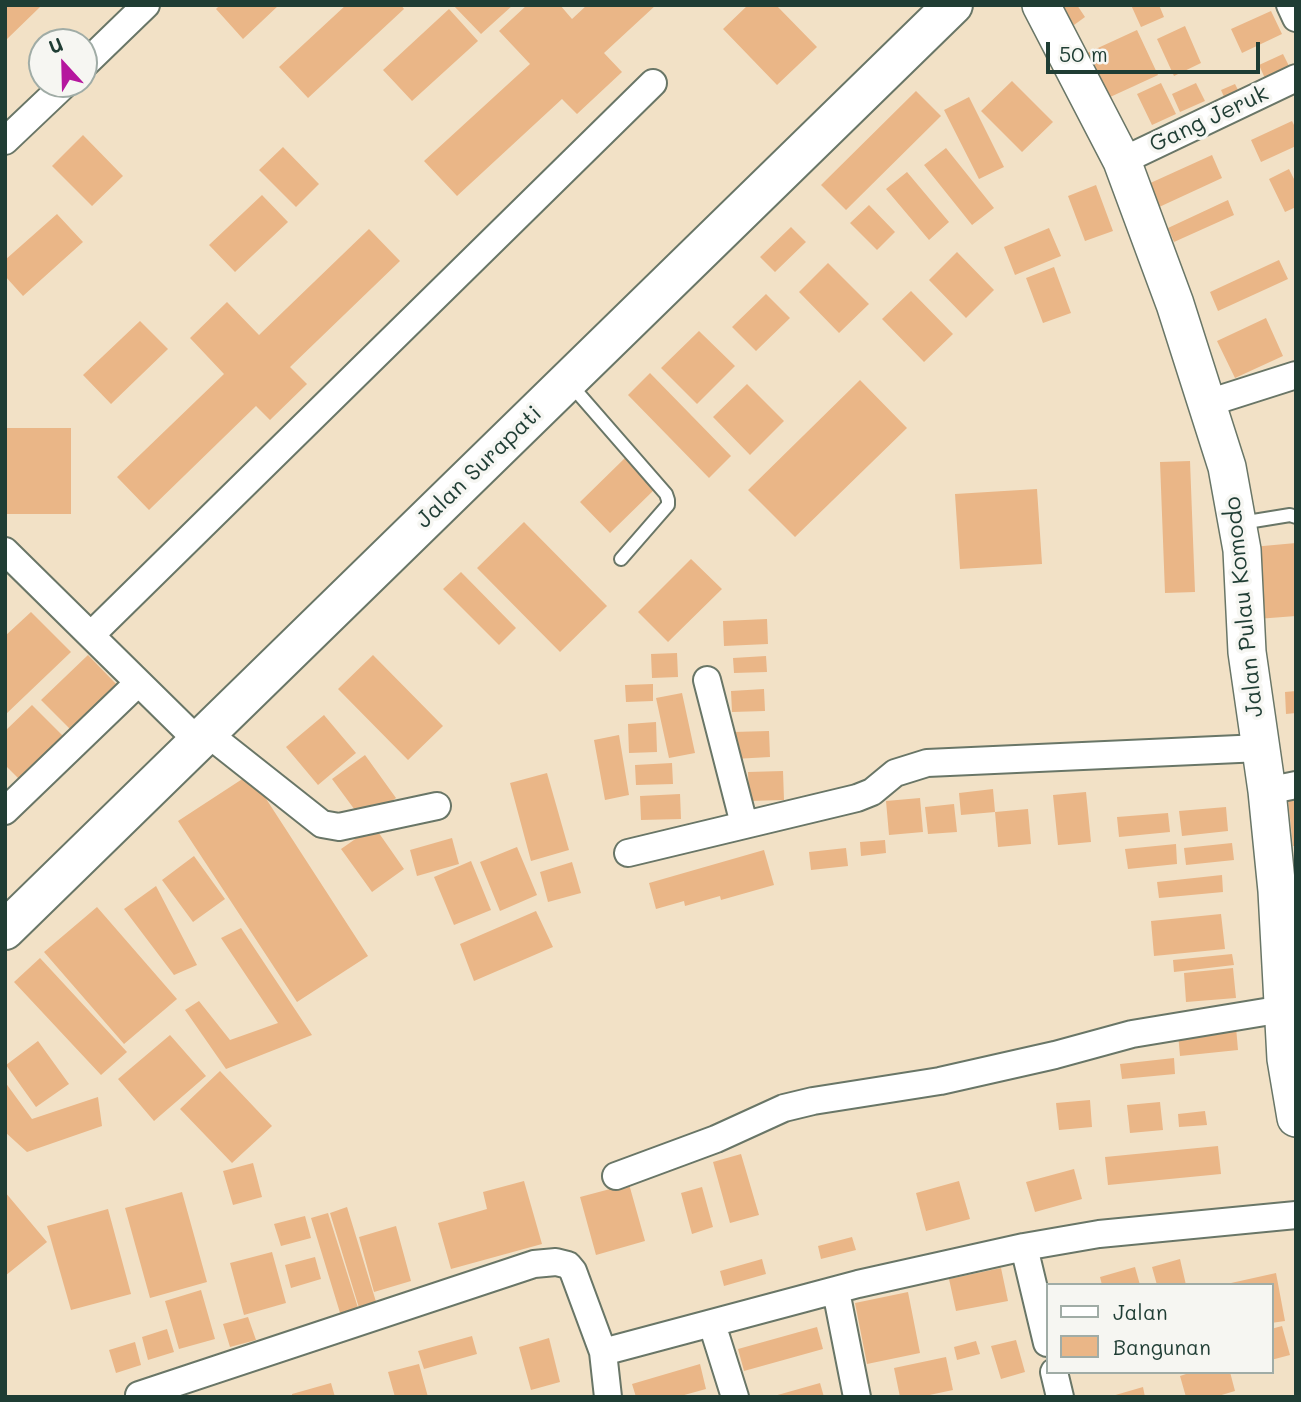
<!DOCTYPE html>
<style>
body{margin:0}
#map{position:relative;width:1301px;height:1402px;overflow:hidden;background:#f2e1c6;font-family:Mali,sans-serif}
canvas{display:block}
.frame{position:absolute;inset:0;border:7px solid #1f3d34;pointer-events:none}
.legend{position:absolute;left:1046px;top:1283px;width:228px;height:91px;box-sizing:border-box;background:#f6f6f2;border:2px solid #a0aca6;margin:0;padding:9px 12px;list-style:none;font-size:21px;color:#1f3d34}
.legend li{display:flex;align-items:center;gap:14px;height:35px}
.legend b{width:35px;border:2px solid #a0aca6}
.north{position:absolute;left:28px;top:28px;width:70px;height:70px;box-sizing:border-box;background:#f6f6f2;border:2px solid #a0aca6;border-radius:50%;rotate:338deg;font-size:19px;font-weight:700;line-height:28px;text-align:center;color:#1f3d34}
.north::after{content:'';display:block;margin:auto;width:24px;height:32px;background:#b5179e;clip-path:polygon(50% 0,100% 100%,50% 72%,0 100%)}
.scale{position:absolute;left:1046px;top:42px;width:214px;height:32px;box-sizing:border-box;border:4px solid #1f3d34;border-top:0;padding-left:9px;font-size:21px;line-height:24px;white-space:nowrap;color:#1f3d34;-webkit-text-stroke:5px #f6f6f2;paint-order:stroke}
</style>
<div id="map">
<canvas width="1301" height="1402"></canvas>
<div class="frame"></div>
<ul class="legend">
<li><b style="height:9px;background:#fff"></b>Jalan</li>
<li><b style="height:19px;background:#eab687"></b>Bangunan</li>
</ul>
<div class="north">U</div>
<div class="scale">50 m</div>
</div>
<script>
const context = document.querySelector('canvas').getContext('2d');
context.lineJoin = 'round';
function paint(path, color) { context.fillStyle = color; context.fill(path, 'evenodd'); }
const poly = rows => new Path2D(rows.map(r => 'M' + r).join(''));
function stroke(path, color, width, dash) { context.strokeStyle = color; context.lineWidth = width; context.lineCap = dash ? 'butt' : 'round'; context.setLineDash(dash || []); context.stroke(path); }
function drawText(font, color, halo, rows, align = 'center') {
  context.font = font + ' Mali,sans-serif'; context.lineWidth = 7; context.setLineDash([]); context.textBaseline = 'middle'; context.strokeStyle = halo; context.fillStyle = color; for (const [text, x, y, turn = 0] of rows) {
    context.save(); context.translate(x, y); context.rotate((+turn || 0) * Math.PI / 180); context.textAlign = isNaN(turn) ? turn : align; if (halo) context.strokeText(text, 0, 0); context.fillText(text, 0, 0); context.restore();
  }
}
const building = poly([
 [5,5,40,7,5,41],
 [220,5,279,5,243,39,216,9],
 [346,5,401,5,404,9,308,98,279,67],
 [453,5,513,5,481,34],
 [527,5,560,5,572,19,587,5,656,5,604,53,622,72,577,114,562,99,457,196,424,161,530,64,499,31],
 [748,5,776,5,817,47,777,85,723,29],
 [1059,5,1077,5,1085,17,1074,25],
 [1131,5,1159,5,1164,17,1141,27],
 [449,9,478,41,412,101,383,70],
 [1271,11,1282,34,1242,53,1231,29],
 [1185,26,1201,63,1174,76,1157,39],
 [1137,30,1158,75,1108,98,1087,53],
 [1283,54,1292,72,1267,83,1259,65],
 [1012,81,1053,122,1022,152,981,111],
 [1161,83,1176,114,1152,125,1137,94],
 [1196,83,1205,101,1180,112,1172,94],
 [1235,84,1239,92,1225,99,1221,90],
 [916,91,941,116,846,210,821,185],
 [969,97,1004,167,979,179,944,110],
 [1292,121,1296,129,1296,146,1261,162,1251,140],
 [83,135,123,176,92,206,52,166],
 [283,147,319,184,296,207,259,170],
 [946,148,994,208,972,225,924,165],
 [1212,155,1222,178,1157,208,1146,185],
 [1289,169,1296,183,1296,207,1285,212,1269,179],
 [907,172,949,222,929,240,886,189],
 [1096,185,1113,231,1085,241,1068,196],
 [262,195,288,222,235,272,209,245],
 [1228,200,1234,215,1174,242,1168,228],
 [869,205,895,232,877,250,850,223],
 [57,214,83,242,23,296,5,276,5,260],
 [791,227,806,242,775,272,760,257],
 [1049,228,1061,256,1015,275,1004,247],
 [369,229,400,261,290,367,307,384,270,420,256,406,149,510,117,477,224,374,190,338,227,302,259,335],
 [957,252,994,290,966,318,929,280],
 [1279,260,1288,279,1218,311,1210,292],
 [828,263,869,304,839,333,799,292],
 [1054,267,1071,313,1043,323,1026,278],
 [911,291,953,334,924,362,882,319],
 [766,294,790,318,756,351,732,327],
 [1266,318,1283,356,1235,378,1217,341],
 [140,321,168,349,111,404,83,375],
 [699,331,735,366,697,404,661,368],
 [650,373,731,456,709,478,628,395],
 [860,380,907,428,795,537,748,490],
 [747,384,784,421,750,455,713,417],
 [5,428,71,428,71,514,5,514],
 [626,457,656,488,610,533,580,502],
 [1190,461,1195,592,1165,593,1160,462],
 [1037,489,1042,564,960,569,955,494],
 [524,522,607,606,560,652,477,568],
 [1296,543,1296,616,1257,619,1252,547],
 [691,559,722,589,668,642,638,612],
 [461,572,516,628,499,645,443,589],
 [31,612,71,652,5,715,5,636],
 [767,619,768,644,724,646,723,621],
 [677,653,678,677,652,678,651,654],
 [88,655,119,687,73,732,41,700],
 [373,655,443,726,408,760,338,689],
 [766,656,767,672,734,673,733,658],
 [653,684,653,701,626,702,625,685],
 [764,689,765,711,732,712,731,691],
 [1296,691,1296,713,1286,714,1285,692],
 [682,693,695,753,669,758,656,698],
 [32,705,67,740,23,783,5,765,5,731],
 [324,715,356,753,318,785,286,747],
 [656,722,657,752,629,753,628,724],
 [769,731,770,757,734,759,733,732],
 [619,735,629,795,605,800,594,740],
 [365,755,396,798,363,821,332,779],
 [672,763,673,784,636,785,635,765],
 [783,771,784,800,749,801,748,772],
 [547,773,569,850,531,861,510,783],
 [250,774,368,956,297,1002,178,821],
 [993,789,995,812,961,815,959,793],
 [1296,789,1296,846,1293,846,1287,790],
 [1086,792,1091,842,1058,845,1053,795],
 [680,794,681,819,641,820,640,796],
 [920,798,923,832,889,835,886,801],
 [954,804,957,832,928,834,925,807],
 [1226,807,1228,831,1182,836,1179,811],
 [1028,809,1031,844,998,847,995,812],
 [1168,813,1170,832,1119,837,1117,817],
 [374,826,404,869,372,892,341,849],
 [452,838,459,864,417,876,410,850],
 [885,840,886,853,861,856,860,842],
 [1232,843,1234,860,1186,865,1184,848],
 [1176,844,1177,864,1128,869,1125,849],
 [517,847,537,895,500,911,480,862],
 [846,848,848,866,811,870,809,852],
 [764,850,774,885,721,900,720,896,685,906,684,901,656,909,649,883],
 [194,856,225,899,193,922,162,880],
 [471,861,491,910,454,925,434,877],
 [572,862,581,893,548,902,540,872],
 [1222,875,1223,892,1159,898,1157,882],
 [156,886,197,965,174,975,124,909],
 [97,907,177,999,124,1044,44,952],
 [536,911,553,947,474,981,460,944],
 [1221,914,1225,949,1154,956,1151,921],
 [241,928,312,1035,226,1069,185,1010,199,1001,230,1040,278,1023,221,938],
 [1232,954,1234,965,1174,972,1173,960],
 [40,958,127,1052,101,1075,14,982],
 [1233,968,1236,998,1186,1002,1184,973],
 [1236,1027,1238,1050,1180,1056,1178,1033],
 [170,1035,206,1076,154,1121,118,1079],
 [38,1041,69,1084,36,1107,6,1065],
 [1174,1058,1175,1074,1122,1079,1120,1064],
 [220,1071,272,1126,232,1163,180,1109],
 [5,1082,32,1119,98,1097,102,1126,27,1152,5,1132],
 [1090,1100,1092,1127,1059,1130,1056,1103],
 [1160,1102,1163,1130,1130,1133,1127,1105],
 [1205,1111,1207,1125,1179,1127,1178,1114],
 [1218,1146,1221,1174,1108,1185,1105,1157],
 [741,1154,759,1215,730,1223,713,1162],
 [253,1163,262,1197,233,1205,223,1171],
 [1074,1169,1082,1199,1035,1212,1026,1182],
 [524,1181,542,1244,451,1269,438,1223,487,1209,483,1192],
 [959,1181,970,1219,926,1231,916,1193],
 [629,1184,645,1241,596,1255,580,1197],
 [702,1187,713,1227,692,1234,681,1193],
 [5,1192,47,1242,5,1276],
 [182,1192,207,1282,150,1298,125,1208],
 [347,1207,377,1305,360,1311,330,1213],
 [108,1209,131,1294,71,1310,47,1226],
 [328,1213,359,1311,341,1316,311,1218],
 [305,1216,311,1238,281,1246,274,1224],
 [396,1226,411,1281,374,1292,359,1237],
 [852,1237,856,1250,821,1259,818,1246],
 [272,1252,286,1303,244,1315,230,1263],
 [315,1257,321,1279,291,1288,285,1265],
 [762,1259,766,1274,724,1286,720,1271],
 [1180,1259,1186,1285,1157,1285,1152,1267],
 [1135,1267,1140,1285,1102,1285,1100,1277],
 [1001,1268,1008,1301,956,1311,949,1279],
 [1276,1273,1285,1321,1271,1323,1271,1285,1222,1285],
 [201,1290,215,1339,179,1349,165,1301],
 [908,1292,920,1353,867,1364,855,1303],
 [248,1317,256,1340,230,1347,223,1324],
 [1282,1326,1290,1355,1271,1360,1271,1329],
 [817,1327,823,1349,744,1371,738,1349],
 [167,1329,174,1352,148,1360,142,1337],
 [472,1336,477,1354,424,1369,418,1351],
 [549,1338,560,1382,531,1390,519,1347],
 [1016,1340,1025,1372,1001,1379,991,1346],
 [976,1341,980,1354,957,1360,954,1347],
 [135,1342,141,1365,116,1373,109,1350],
 [946,1357,953,1390,920,1397,900,1397,894,1368],
 [419,1364,428,1397,395,1397,388,1372],
 [700,1364,706,1389,677,1397,636,1397,632,1384],
 [1192,1372,1230,1372,1235,1391,1215,1397,1186,1397,1180,1376],
 [331,1383,335,1397,292,1397,292,1394],
 [820,1383,824,1397,774,1397,774,1396],
 [1143,1387,1145,1397,1112,1397,1112,1396]
]);
const lane = poly([
 [571,385,666,494,668,500,668,505,621,559],
 [1241,523,1290,515,1296,517]
]);
const street = poly([
 [1290,5,1296,18],
 [84,65,146,5],
 [5,141,65,84],
 [1122,161,1296,78],
 [1208,403,1296,375],
 [5,551,198,741],
 [91,635,653,83],
 [707,680,744,824],
 [207,733,322,824,339,827,437,806],
 [1267,791,1296,785],
 [5,811,138,683],
 [628,853,857,798,872,792,895,773,927,763,1261,748],
 [616,1176,716,1139,784,1108,813,1101,940,1081,1055,1055,1132,1034,1283,1009],
 [1024,1247,1047,1343],
 [836,1291,857,1397],
 [712,1324,735,1397],
 [603,1352,858,1284,1024,1247,1099,1234,1296,1215],
 [1054,1372,1060,1397],
 [139,1395,534,1264,556,1262,568,1265,573,1271,603,1352,608,1397]
]);
const secondary = poly([
 [1041,5,1122,161,1175,304,1227,467,1242,550,1247,652,1267,791,1277,891,1286,1059,1296,1118]
]);
const highway = poly([
 [5,930,953,5]
]);
const streetNames = [
 ["Gang Jeruk",1209,119,-25],
 ["Jalan Surapati",479,467,-44],
 ["Jalan Pulau Komodo",1244,607,-96]
];
paint(building, '#eab687');
stroke(lane, '#697667', 16);
stroke(street, '#697667', 30);
stroke(secondary, '#697667', 40);
stroke(highway, '#697667', 42);
stroke(lane, '#fff', 12);
stroke(street, '#fff', 26);
stroke(secondary, '#fff', 37);
stroke(highway, '#fff', 38);
drawText('23px', '#1f3d34', '#f6f6f2', streetNames);
</script>
